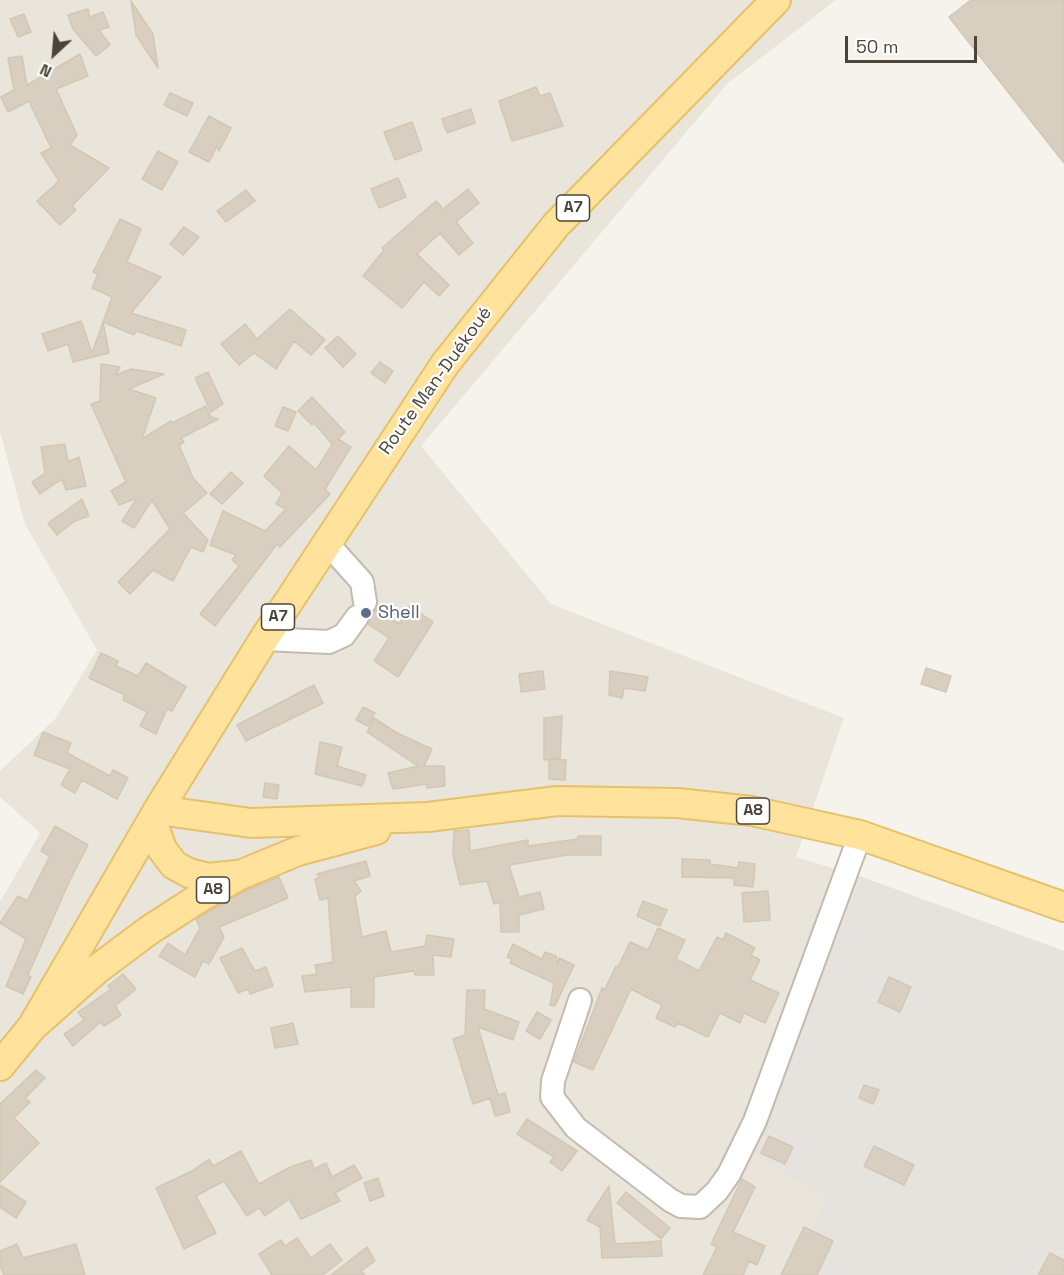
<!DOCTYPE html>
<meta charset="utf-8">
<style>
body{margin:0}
#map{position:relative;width:1064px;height:1275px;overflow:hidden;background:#f6f3ec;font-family:"Space Grotesk",sans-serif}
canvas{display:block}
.north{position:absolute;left:24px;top:24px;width:60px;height:60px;-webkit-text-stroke:4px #fff;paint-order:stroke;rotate:206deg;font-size:16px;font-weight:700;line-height:24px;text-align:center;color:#4b4439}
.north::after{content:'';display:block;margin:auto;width:21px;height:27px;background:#4b4439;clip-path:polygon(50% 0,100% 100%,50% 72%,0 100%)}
.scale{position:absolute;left:845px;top:36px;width:132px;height:27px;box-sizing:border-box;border:3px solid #4b4439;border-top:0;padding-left:8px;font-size:18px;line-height:21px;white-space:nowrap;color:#4b4439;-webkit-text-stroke:4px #fff;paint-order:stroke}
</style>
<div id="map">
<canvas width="1064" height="1275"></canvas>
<div class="north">N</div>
<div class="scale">50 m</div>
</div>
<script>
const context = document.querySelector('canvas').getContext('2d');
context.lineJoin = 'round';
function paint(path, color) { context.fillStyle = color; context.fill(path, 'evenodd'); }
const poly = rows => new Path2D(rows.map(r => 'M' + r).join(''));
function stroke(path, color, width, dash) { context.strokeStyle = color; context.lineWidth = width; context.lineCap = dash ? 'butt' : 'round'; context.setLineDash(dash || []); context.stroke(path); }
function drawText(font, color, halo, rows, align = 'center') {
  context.font = font + ' "Space Grotesk",sans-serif'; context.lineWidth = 4.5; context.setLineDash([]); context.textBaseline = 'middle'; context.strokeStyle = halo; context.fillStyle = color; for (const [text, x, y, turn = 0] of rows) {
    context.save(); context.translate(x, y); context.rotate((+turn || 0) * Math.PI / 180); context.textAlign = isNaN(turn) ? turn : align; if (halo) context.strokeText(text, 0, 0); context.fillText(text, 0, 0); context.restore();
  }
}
const residential = poly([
 [0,0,836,0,727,84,421,446,551,604,844,718,796,857,862,877,1064,951,1064,1275,0,1275,0,902,40,833,0,797,0,771,56,718,97,650,25,524,0,432]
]);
const industrial = poly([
 [862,877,1064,951,1064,1275,791,1275,826,1197,753,1154]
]);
const building = poly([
 [971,0,1064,0,1064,163,949,17,971,0],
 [131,1,153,34,158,68,136,35,131,1],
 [88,9,90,17,103,12,109,27,99,30,110,45,96,56,73,29,68,15,88,9],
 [24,14,31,32,18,37,10,19,24,14],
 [80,54,88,76,56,89,77,135,70,145,109,168,72,206,76,210,60,225,37,201,59,181,41,153,51,148,29,101,8,112,1,97,14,90,8,58,22,56,27,85,80,54],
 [536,87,540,96,550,93,563,126,512,141,499,101,536,87],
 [170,93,193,103,187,116,164,105,170,93],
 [471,109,475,123,447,133,442,119,471,109],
 [209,116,231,128,219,151,217,146,209,162,189,152,209,116],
 [412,122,422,150,395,160,384,132,412,122],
 [158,151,178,162,162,190,142,179,158,151],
 [398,178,406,197,379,208,371,189,398,178],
 [468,189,479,203,456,222,473,243,459,255,440,233,417,254,449,285,439,296,424,282,402,308,363,276,384,250,382,248,436,201,443,209,468,189],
 [246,190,255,201,226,222,217,211,246,190],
 [120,219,141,229,127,262,161,277,131,313,186,330,181,346,136,331,134,335,103,322,109,353,73,362,68,344,48,351,42,334,81,321,92,353,112,297,92,288,98,274,93,272,120,219],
 [184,227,199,237,183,255,170,244,184,227],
 [290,309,325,340,311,355,294,341,276,369,254,353,239,365,221,344,245,324,257,339,290,309],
 [338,336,356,354,343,367,325,348,338,336],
 [380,362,393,371,385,383,371,373,380,362],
 [101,364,120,367,116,375,131,369,164,374,129,389,156,398,142,439,171,421,172,423,206,406,211,417,218,419,181,438,184,442,179,445,193,478,207,493,183,513,208,540,203,552,191,547,173,581,153,570,130,594,118,582,170,529,152,500,134,528,122,521,137,498,119,505,111,491,126,482,91,404,100,401,101,364],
 [208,372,223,404,211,412,195,378,208,372],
 [312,397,345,432,338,439,351,447,325,489,330,494,280,547,277,544,215,626,200,614,239,566,232,560,236,555,210,545,223,511,265,531,286,509,276,504,282,493,264,476,289,446,316,470,334,442,332,444,314,423,312,425,298,411,312,397],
 [283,407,296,412,288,431,275,426,283,407],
 [65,444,68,462,79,457,86,486,66,490,62,479,40,494,32,482,45,473,41,447,65,444],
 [231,472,243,483,222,504,210,494,231,472],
 [82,499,89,516,75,521,57,535,48,523,82,499],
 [410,606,433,622,398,677,374,661,389,638,368,624,370,614,376,609,399,624,410,606],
 [101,653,118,661,116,666,138,676,146,663,186,687,172,711,167,709,156,734,140,726,147,712,123,700,125,695,89,678,101,653],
 [926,668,951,676,946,692,921,684,926,668],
 [543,671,545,689,521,692,519,674,543,671],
 [610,671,648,677,645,691,624,688,622,698,609,695,610,671],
 [314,685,323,703,246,741,237,725,314,685],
 [363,707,375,713,368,726,356,720,363,707],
 [562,716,560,758,544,760,544,718,562,716],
 [374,718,397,733,432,749,424,766,444,766,445,786,427,788,427,784,393,789,388,773,418,766,367,732,374,718],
 [43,732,71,743,67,753,110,776,113,770,128,778,117,799,82,780,75,793,61,785,70,769,34,755,43,732],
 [320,742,342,747,337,766,366,775,362,786,315,774,320,742],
 [549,759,566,760,565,780,549,779,549,759],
 [265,783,279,785,277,799,263,797,265,783],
 [55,826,88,845,70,880,28,975,31,977,23,994,6,986,26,939,0,923,18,896,27,901,50,856,41,851,55,826],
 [469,830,470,851,528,840,528,846,578,839,578,836,601,836,601,855,567,855,509,865,519,897,540,892,544,909,519,915,519,932,501,932,500,902,494,904,487,881,460,885,453,855,454,831,469,830],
 [682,859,710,860,710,864,738,868,739,862,755,864,753,887,734,885,734,878,682,877,682,859],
 [366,861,370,876,354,881,361,891,355,896,362,937,386,931,391,952,425,946,427,935,454,939,451,957,433,955,434,975,415,975,414,971,374,977,374,1007,351,1007,351,987,305,992,302,976,317,974,315,965,333,962,328,898,320,900,315,879,319,878,317,874,366,861],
 [279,877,288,898,219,927,224,937,209,964,203,961,195,977,159,956,168,943,185,955,200,928,196,919,247,890,279,877],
 [768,891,770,920,744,922,742,893,768,891],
 [643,901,667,910,660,926,637,916,643,901],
 [658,928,685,940,676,959,699,971,717,937,723,940,726,933,755,948,751,955,760,960,750,980,779,993,765,1023,744,1013,740,1023,720,1013,708,1037,678,1023,675,1027,656,1018,662,1005,631,989,593,1070,574,1062,602,988,605,989,616,966,618,967,630,942,648,950,658,928],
 [513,944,542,959,545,952,556,956,558,965,559,958,574,965,555,1006,550,1005,554,983,510,963,512,959,507,957,513,944],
 [242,948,255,971,266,967,273,986,250,994,248,989,238,993,220,958,242,948],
 [123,974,136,989,115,1006,121,1015,104,1026,101,1022,73,1046,64,1034,84,1020,78,1012,111,989,108,986,123,974],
 [889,977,911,987,900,1012,878,1002,889,977],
 [467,990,485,990,484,1009,519,1022,513,1040,478,1027,498,1095,505,1093,510,1112,495,1116,490,1098,473,1104,453,1039,465,1035,467,990],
 [537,1012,551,1020,540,1039,526,1031,537,1012],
 [293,1023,298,1044,275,1048,271,1028,293,1023],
 [36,1070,45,1078,25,1098,30,1102,14,1118,39,1143,0,1182,0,1104,36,1070],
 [864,1085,879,1090,873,1104,859,1098,864,1085],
 [527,1119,577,1151,562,1171,550,1162,554,1157,517,1134,527,1119],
 [769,1136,793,1147,785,1164,761,1153,769,1136],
 [874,1146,914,1165,904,1185,864,1166,874,1146],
 [241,1151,259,1184,290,1167,311,1160,314,1169,326,1163,332,1177,354,1165,362,1178,335,1193,340,1201,301,1219,289,1199,265,1216,259,1208,247,1216,224,1181,196,1196,216,1233,184,1249,156,1188,192,1171,209,1159,213,1166,241,1151],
 [378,1178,384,1196,370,1201,364,1183,378,1178],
 [742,1179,755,1187,733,1232,765,1246,757,1265,749,1261,743,1275,703,1275,717,1247,711,1244,742,1179],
 [0,1185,26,1202,16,1218,0,1207,0,1185],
 [609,1186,615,1244,661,1241,662,1256,602,1258,600,1227,587,1220,609,1186],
 [626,1192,670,1228,661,1239,617,1203,626,1192],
 [804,1227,833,1241,817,1275,781,1275,804,1227],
 [297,1238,311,1258,330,1244,342,1260,323,1275,272,1275,259,1254,281,1240,285,1246,297,1238],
 [17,1244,23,1258,76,1244,85,1275,4,1275,0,1265,0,1251,17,1244],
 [367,1247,375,1261,361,1271,365,1275,331,1275,367,1247],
 [1050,1253,1064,1260,1064,1275,1038,1275,1050,1253]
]);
const minor = poly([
 [327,543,362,582,365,602],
 [264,639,329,642,344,635,357,617],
 [580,1000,553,1081,552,1097,576,1128,670,1200,681,1206,700,1207,717,1191,729,1174,755,1121,860,835]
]);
const major = poly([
 [158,810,251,823,428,817,557,801,677,803,752,811,860,835,1064,907],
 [152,821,162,849,174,865,189,873,209,878,237,875],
 [32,1027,158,810,264,639,445,364,556,225,776,0],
 [0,1066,32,1027,96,970,148,931,199,898,240,875,298,851,376,830]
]);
const markers = [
 [366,613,6,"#5c6f8a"]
];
const shields = [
 [573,208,33],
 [278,617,33],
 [753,811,33],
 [213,890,33]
];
const shieldNames = [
 ["A7",573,208],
 ["A7",278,617],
 ["A8",753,811],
 ["A8",213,890]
];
const streetNames = [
 ["Route Man-Duékoué",436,381,-54]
];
const serviceNames = [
 ["Shell",378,613]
];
paint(residential, '#eae5da');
paint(industrial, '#e6e2dd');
paint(building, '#d8cfc1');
stroke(building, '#d3c7b4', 1.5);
stroke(minor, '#c2bbae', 26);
stroke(major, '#e6c16a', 32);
stroke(minor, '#fff', 22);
stroke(major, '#ffe39c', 28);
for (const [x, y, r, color] of markers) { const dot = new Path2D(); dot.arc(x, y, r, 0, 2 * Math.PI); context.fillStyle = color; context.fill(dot); stroke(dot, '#fff', 2); }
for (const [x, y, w] of shields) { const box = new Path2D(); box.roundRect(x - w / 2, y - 13, w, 26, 4.5); context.fillStyle = '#fff'; context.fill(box); stroke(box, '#4b4439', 1.5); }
drawText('bold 16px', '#4b4439', null, shieldNames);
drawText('18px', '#4b4439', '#fff', streetNames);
drawText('18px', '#4e5e75', '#fff', serviceNames, 'left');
</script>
